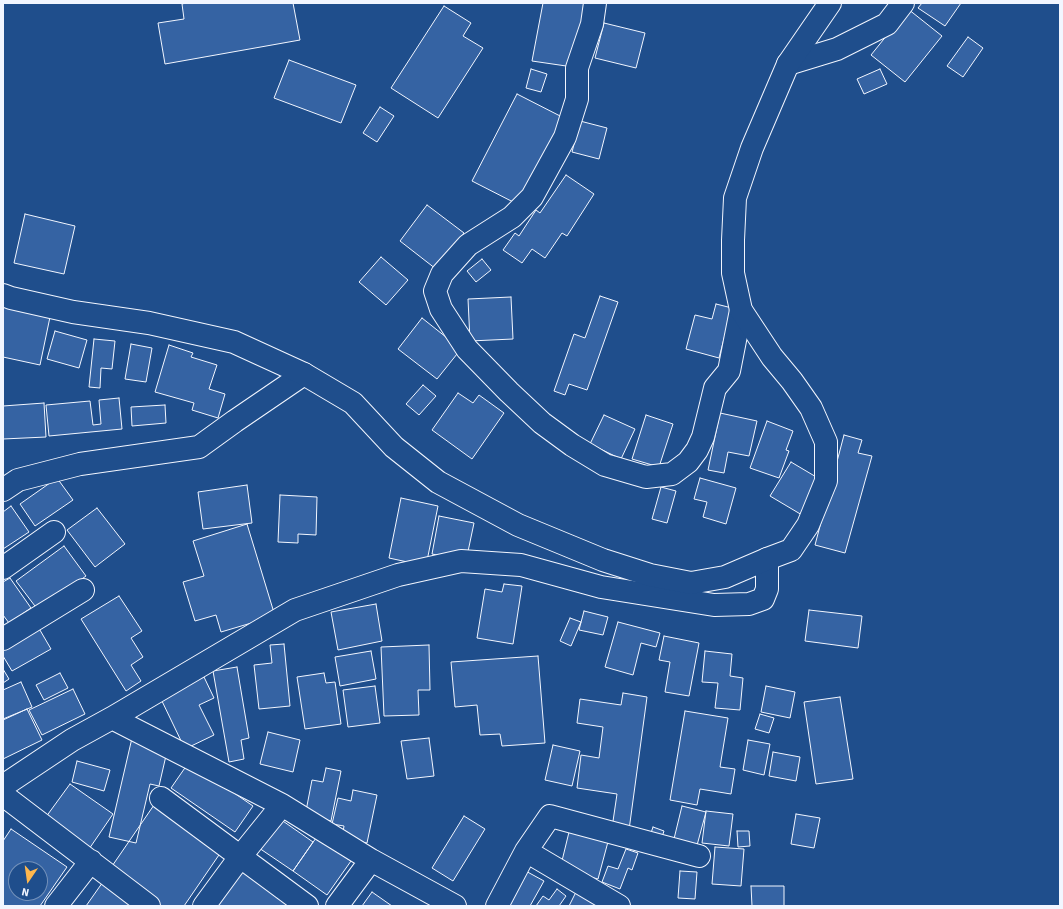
<!DOCTYPE html>
<style>
body{margin:0}
#map{position:relative;width:1063px;height:909px;overflow:hidden;background:#1f4e8c;font-family:"Source Sans 3",sans-serif}
canvas{display:block}
.frame{position:absolute;inset:0;border:4px solid #f2f6ff;pointer-events:none}
.north{position:absolute;left:8px;top:861px;width:40px;height:40px;box-sizing:border-box;background:#1f4e8c;border:1px solid #7391ba;border-radius:50%;rotate:193deg;font-size:11px;font-weight:700;line-height:16px;text-align:center;color:#f2f6ff}
.north::after{content:'';display:block;margin:auto;width:14px;height:18px;background:#ffb74d;clip-path:polygon(50% 0,100% 100%,50% 72%,0 100%)}
</style>
<div id="map">
<canvas width="1063" height="909"></canvas>
<div class="frame"></div>
<div class="north">N</div>
</div>
<script>
const context = document.querySelector('canvas').getContext('2d');
context.lineJoin = 'round';
function paint(path, color) { context.fillStyle = color; context.fill(path, 'evenodd'); }
const poly = rows => new Path2D(rows.map(r => 'M' + r).join(''));
function stroke(path, color, width, dash) { context.strokeStyle = color; context.lineWidth = width; context.lineCap = dash ? 'butt' : 'round'; context.setLineDash(dash || []); context.stroke(path); }
const building = poly([
 [186,3,293,3,300,40,165,64,158,23,184,19,182,4,186,3],
 [543,3,585,3,573,67,532,61,543,3],
 [922,3,961,3,945,26,918,8,922,3],
 [444,6,471,23,463,36,483,48,438,118,391,88,444,6],
 [908,9,942,36,905,82,871,55,908,9],
 [604,23,645,33,636,68,595,58,604,23],
 [968,37,983,48,963,77,947,66,968,37],
 [289,60,356,85,341,123,274,98,289,60],
 [531,69,547,74,541,92,526,88,531,69],
 [880,69,887,84,864,94,857,79,880,69],
 [517,94,566,119,521,206,472,181,517,94],
 [380,107,394,116,377,142,363,133,380,107],
 [580,121,607,128,599,159,572,152,580,121],
 [566,175,594,194,567,236,562,233,545,258,532,249,522,263,503,250,515,233,519,236,536,210,540,213,566,175],
 [427,205,464,233,436,269,400,241,427,205],
 [25,214,75,226,64,274,14,263,25,214],
 [381,257,408,280,386,305,359,282,381,257],
 [482,259,491,270,476,282,467,271,482,259],
 [600,296,618,302,587,390,569,384,565,395,554,391,574,334,585,338,600,296],
 [511,297,513,339,470,341,468,299,511,297],
 [716,304,732,308,719,358,686,349,695,315,712,319,716,304],
 [3,307,50,317,40,365,3,357,3,307],
 [422,318,461,349,437,379,398,349,422,318],
 [55,331,87,340,79,368,47,359,55,331],
 [94,339,115,341,112,369,101,368,100,388,89,387,94,339],
 [131,344,152,348,146,382,125,379,131,344],
 [169,345,193,353,191,357,217,365,209,389,225,394,218,418,192,410,194,403,155,392,169,345],
 [423,385,436,396,419,415,406,404,423,385],
 [458,393,473,403,479,395,504,413,472,459,432,430,458,393],
 [119,398,122,429,49,436,46,405,90,401,93,425,101,424,99,400,119,398],
 [44,403,46,437,3,439,3,406,44,403],
 [165,405,166,423,132,426,131,407,165,405],
 [720,413,757,421,749,456,728,452,724,473,708,470,720,413],
 [604,415,635,429,621,459,590,444,604,415],
 [646,415,673,424,659,467,632,459,646,415],
 [767,421,793,431,786,450,789,451,779,478,750,468,767,421],
 [844,435,862,440,858,453,872,456,845,553,815,545,844,435],
 [791,462,823,481,802,515,770,496,791,462],
 [57,478,73,500,35,526,20,504,57,478],
 [700,478,736,488,726,524,703,517,707,502,694,499,700,478],
 [247,485,252,523,203,529,198,492,247,485],
 [661,487,676,491,667,523,652,519,661,487],
 [280,495,317,497,316,535,298,534,298,543,278,542,280,495],
 [401,498,438,506,426,566,389,558,401,498],
 [11,506,29,532,3,549,3,512,11,506],
 [97,508,125,544,95,567,67,530,97,508],
 [439,516,474,523,466,561,432,554,439,516],
 [247,524,275,616,221,632,216,615,195,621,183,582,204,576,193,541,247,524],
 [64,546,86,576,38,610,16,581,64,546],
 [10,578,31,608,9,623,3,615,3,582,10,578],
 [504,584,522,586,513,644,477,638,485,589,502,592,504,584],
 [119,596,142,631,131,638,143,657,131,665,141,681,126,691,81,619,119,596],
 [376,604,382,641,338,650,331,612,376,604],
 [809,610,862,616,858,648,805,641,809,610],
 [584,611,608,617,603,635,579,630,584,611],
 [570,618,581,622,571,646,560,641,570,618],
 [618,622,660,633,656,647,641,643,633,675,605,667,618,622],
 [37,625,51,649,12,671,3,656,3,645,37,625],
 [664,636,699,643,689,696,665,692,670,662,659,660,664,636],
 [284,644,290,706,259,709,254,665,272,663,270,645,284,644],
 [429,645,430,690,418,690,419,715,384,716,381,647,429,645],
 [371,651,376,679,340,686,335,657,371,651],
 [705,651,732,654,730,676,743,678,740,710,715,708,718,683,702,682,705,651],
 [538,656,545,743,502,746,500,734,480,735,477,705,455,707,451,662,538,656],
 [237,667,249,738,241,740,244,759,229,762,213,671,237,667],
 [3,669,9,679,3,683,3,669],
 [60,673,68,688,44,700,36,685,60,673],
 [324,673,326,683,335,682,341,724,305,729,297,677,324,673],
 [204,677,214,698,199,705,214,735,185,749,160,697,204,677],
 [21,682,32,707,3,719,3,690,21,682],
 [375,686,380,723,348,727,343,690,375,686],
 [766,686,795,692,790,718,761,712,766,686],
 [73,689,85,714,42,735,29,710,73,689],
 [623,693,647,697,629,830,612,828,617,794,577,788,581,755,599,758,603,727,577,723,580,699,621,705,623,693],
 [840,697,853,779,816,784,804,702,840,697],
 [27,709,42,740,3,759,3,720,27,709],
 [685,711,728,718,720,767,735,769,731,794,700,789,697,805,670,800,685,711],
 [760,714,774,718,769,733,755,729,760,714],
 [268,732,300,740,293,772,260,764,268,732],
 [132,738,168,747,159,786,150,784,136,843,109,837,132,738],
 [429,738,434,776,407,779,401,741,429,738],
 [748,740,770,744,764,775,743,770,748,740],
 [553,745,580,751,572,786,545,780,553,745],
 [773,752,800,757,796,781,769,776,773,752],
 [77,761,110,770,104,791,72,782,77,761],
 [189,762,253,806,235,832,171,788,189,762],
 [326,768,341,771,331,821,305,816,312,780,323,782,326,768],
 [70,784,113,814,87,852,43,821,70,784],
 [353,790,377,795,367,843,342,838,344,826,332,824,338,798,351,801,353,790],
 [154,805,221,852,184,906,157,906,108,872,154,805],
 [682,806,706,812,696,849,673,843,682,806],
 [706,811,733,814,729,846,702,843,706,811],
 [796,814,820,818,814,848,791,844,796,814],
 [464,816,485,829,453,881,432,868,464,816],
 [280,819,313,842,293,871,259,848,280,819],
 [653,827,664,831,660,843,649,839,653,827],
 [570,828,609,838,598,879,560,869,570,828],
 [11,829,67,867,40,906,3,906,3,841,11,829],
 [16,869,40,869,40,893,16,893,16,869],
 [737,831,749,831,750,846,738,847,737,831],
 [316,838,351,861,327,895,293,871,316,838],
 [715,847,744,849,741,886,712,884,715,847],
 [626,849,638,853,632,870,628,868,620,889,602,882,608,866,618,869,626,849],
 [242,868,298,906,216,906,242,868],
 [522,869,544,881,530,906,502,906,522,869],
 [680,871,697,872,695,899,678,898,680,871],
 [105,879,145,906,86,906,105,879],
 [751,886,784,886,784,906,752,906,751,886],
 [557,889,566,896,559,906,536,906,543,896,549,900,557,889],
 [372,892,392,906,362,906,372,892],
 [576,892,603,906,569,906,576,892]
]);
const minor = poly([
 [595,3,592,24,577,68,577,99,565,137,532,197,512,217,468,245,442,274,435,291,441,309,467,349,509,392,542,423,572,445,605,465,646,477,672,474,688,462,697,450,703,437,715,388,729,371,741,310],
 [788,64,837,49,887,24,903,3],
 [3,490,18,480,80,464,199,447,235,421,304,374],
 [3,568,54,532],
 [3,639,83,590],
 [112,718,282,805,371,860,455,906],
 [3,786,72,740,112,718,295,610,398,575,461,561,521,565,601,587,714,605,749,604,763,599,767,589,767,559],
 [3,795,149,906],
 [161,798,307,906],
 [526,851,619,906],
 [56,906,91,861],
 [204,906,240,857,282,805],
 [337,906,371,860],
 [497,906,526,851,550,816,699,856]
]);
const major = poly([
 [3,295,11,298,73,312,149,323,234,342,304,374,353,403,394,447,438,482,518,525,603,560,650,575,691,583,725,577,767,559,791,550,808,525,826,481,826,442,811,408,792,381,772,357,741,310,733,273,733,240,735,198,752,148,788,64,830,3]
]);
paint(building, '#3563a3');
stroke(building, '#f2f6ff', 1);
stroke(minor, '#f2f6ff', 24);
stroke(major, '#f2f6ff', 24);
stroke(minor, '#1f4e8c', 22);
stroke(major, '#1f4e8c', 22);
</script>
